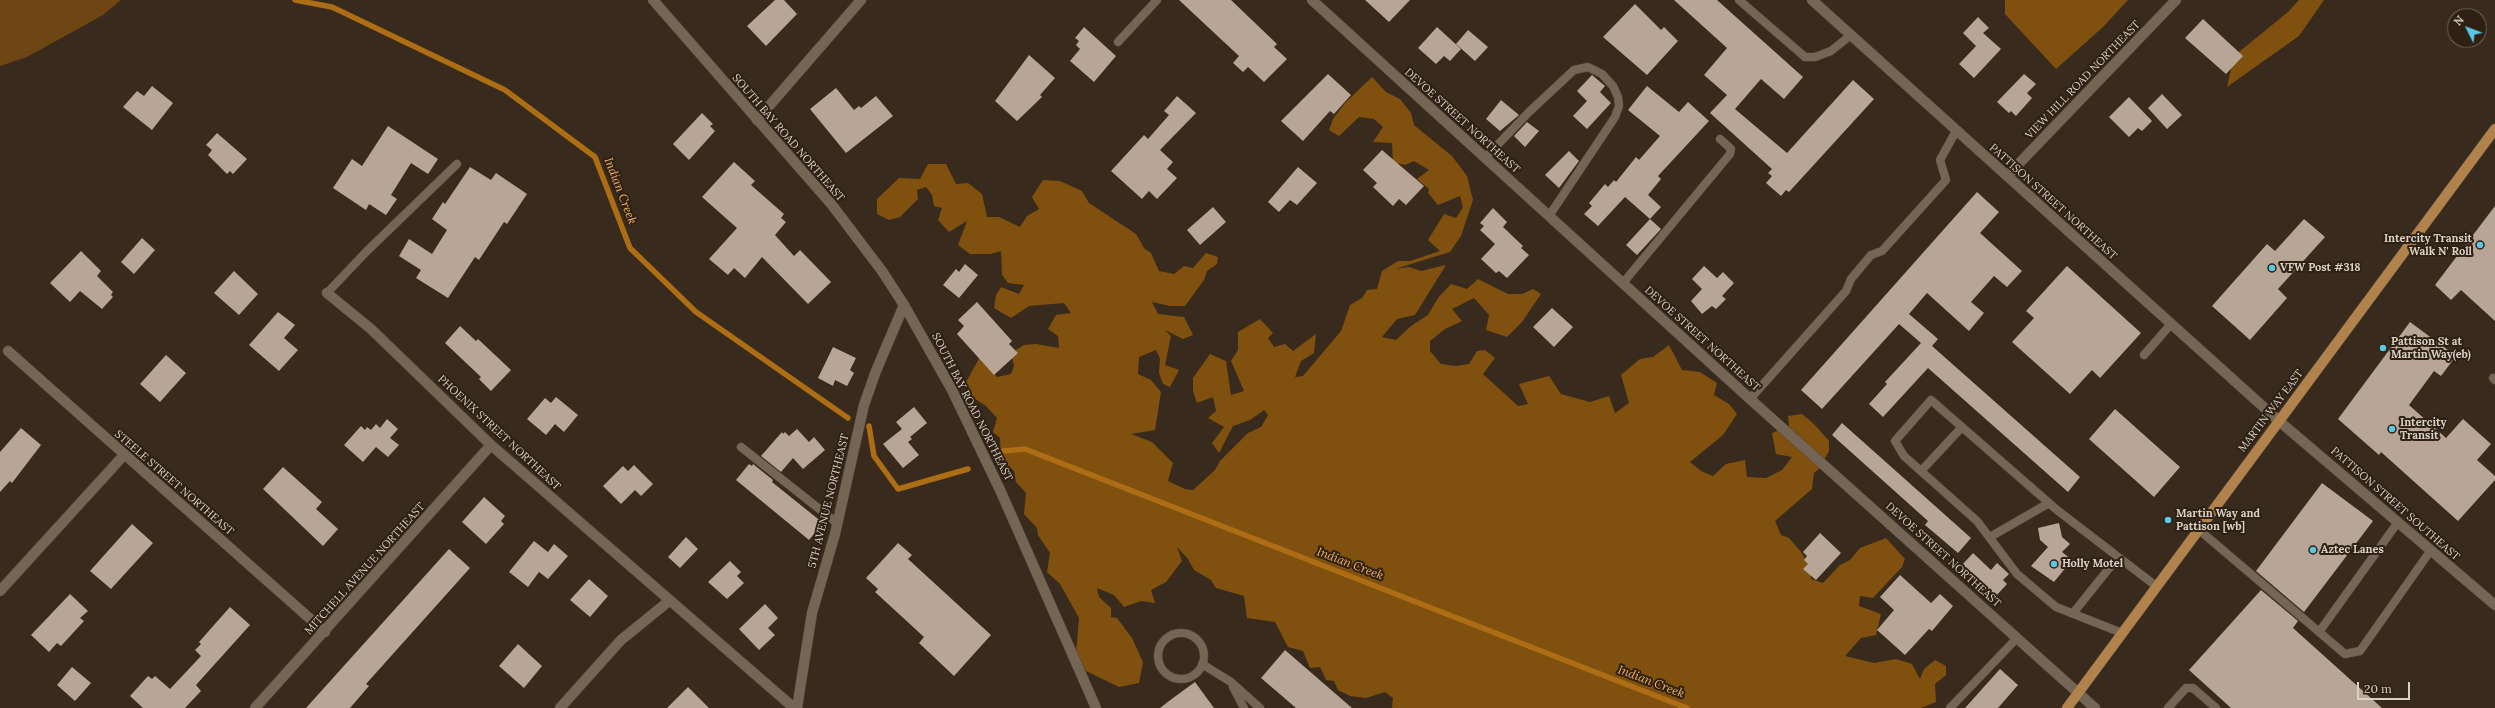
<!DOCTYPE html>
<style>
body{margin:0}
#map{position:relative;width:2495px;height:708px;overflow:hidden;background:#382a1c;font-family:Lora,serif}
canvas{display:block}
.north{position:absolute;left:2447px;top:8px;width:40px;height:40px;box-sizing:border-box;background:#2e2113;border:1px solid #73675b;border-radius:50%;rotate:312deg;font-size:11px;font-weight:700;line-height:16px;text-align:center;color:#dad1c8}
.north::after{content:'';display:block;margin:auto;width:14px;height:18px;background:#5ac8e5;clip-path:polygon(50% 0,100% 100%,50% 72%,0 100%)}
.scale{position:absolute;left:2357px;top:682px;width:53px;height:18px;box-sizing:border-box;border:2px solid #dad1c8;border-top:0;padding-left:5px;font-size:12px;line-height:14px;white-space:nowrap;color:#dad1c8;-webkit-text-stroke:3px #2e2113;paint-order:stroke}
</style>
<div id="map">
<canvas width="2495" height="708"></canvas>
<div class="north">N</div>
<div class="scale">20 m</div>
</div>
<script>
const context = document.querySelector('canvas').getContext('2d');
context.lineJoin = 'round';
function paint(path, color) { context.fillStyle = color; context.fill(path, 'evenodd'); }
const poly = rows => new Path2D(rows.map(r => 'M' + r).join(''));
function stroke(path, color, width, dash) { context.strokeStyle = color; context.lineWidth = width; context.lineCap = dash ? 'butt' : 'round'; context.setLineDash(dash || []); context.stroke(path); }
function drawText(font, color, halo, rows, align = 'center') {
  context.font = font + ' Lora,serif'; context.lineWidth = 4; context.setLineDash([]); context.textBaseline = 'middle'; context.strokeStyle = halo; context.fillStyle = color; for (const [text, x, y, turn = 0] of rows) {
    context.save(); context.translate(x, y); context.rotate((+turn || 0) * Math.PI / 180); context.textAlign = isNaN(turn) ? turn : align; if (halo) context.strokeText(text, 0, 0); context.fillText(text, 0, 0); context.restore();
  }
}
const green = poly([
 [0,0,121,0,103,15,27,57,0,66]
]);
const forest = poly([
 [2005,0,2128,0,2103,27,2056,69,2005,14],
 [2299,0,2324,0,2299,36,2227,87,2234,56,2288,12],
 [1372,77,1386,92,1400,99,1411,113,1414,125,1452,156,1467,176,1473,200,1461,236,1450,252,1395,269,1409,267,1421,271,1446,265,1415,315,1397,319,1382,337,1396,340,1411,326,1428,315,1438,298,1451,284,1467,289,1478,279,1508,294,1522,294,1533,289,1541,294,1522,322,1507,337,1486,330,1489,315,1474,298,1452,309,1462,321,1445,329,1430,341,1430,351,1441,364,1456,366,1469,364,1477,351,1485,350,1495,358,1483,374,1518,406,1528,404,1519,384,1549,376,1561,394,1590,402,1609,396,1615,413,1629,403,1621,375,1640,359,1653,357,1669,345,1682,370,1700,372,1717,383,1714,395,1729,404,1737,414,1723,435,1690,462,1701,471,1713,476,1726,464,1745,460,1747,477,1766,478,1782,470,1792,457,1776,454,1772,433,1789,426,1788,416,1802,414,1815,425,1829,441,1829,451,1819,469,1814,473,1812,489,1775,521,1781,535,1789,538,1801,552,1810,567,1811,579,1823,583,1840,565,1850,560,1860,548,1886,538,1905,559,1902,567,1873,598,1860,596,1859,606,1881,614,1876,635,1861,638,1845,656,1874,663,1896,659,1912,664,1920,679,1924,669,1935,660,1946,666,1946,675,1935,684,1936,702,1921,708,1392,708,1393,698,1385,692,1366,698,1350,696,1338,690,1334,681,1326,680,1320,667,1310,668,1303,651,1288,647,1275,622,1247,618,1244,596,1216,588,1211,580,1194,570,1188,559,1177,547,1182,561,1166,582,1151,590,1155,603,1141,601,1124,607,1114,595,1097,588,1099,597,1111,608,1111,617,1117,618,1132,638,1143,662,1139,683,1119,687,1086,671,1076,653,1079,618,1060,584,1047,572,1050,553,1038,535,1037,528,1024,514,1026,493,1016,482,1014,471,1001,459,1000,438,993,432,997,418,986,406,972,397,966,382,981,355,997,377,1011,374,1014,366,1011,353,1024,345,1036,344,1059,348,1058,336,1048,329,1056,315,1071,313,1064,303,1029,306,1011,318,994,308,996,295,1001,287,1019,294,1024,285,1008,283,1002,275,1001,251,990,254,970,254,958,245,967,221,949,232,938,220,942,208,934,206,932,195,926,187,917,190,918,199,900,217,889,220,877,214,877,199,899,178,920,179,928,164,946,164,956,184,968,183,982,194,987,217,999,217,1020,227,1027,216,1039,209,1032,197,1043,180,1060,181,1082,191,1089,203,1136,234,1144,248,1151,253,1159,271,1174,274,1184,266,1193,268,1206,253,1218,257,1217,264,1207,271,1204,280,1185,306,1170,306,1152,302,1158,314,1184,317,1193,335,1183,339,1165,330,1171,336,1165,365,1179,370,1170,387,1163,384,1159,373,1160,358,1156,350,1139,357,1138,374,1151,380,1161,392,1155,430,1131,434,1152,442,1173,463,1168,481,1185,489,1193,490,1215,470,1220,461,1248,433,1261,427,1268,415,1264,410,1250,420,1233,426,1219,453,1212,443,1224,427,1208,418,1216,411,1213,397,1197,403,1193,391,1193,378,1210,354,1226,361,1231,395,1244,391,1231,361,1238,350,1238,332,1260,319,1273,333,1268,338,1274,347,1285,344,1293,351,1316,334,1314,353,1301,361,1295,377,1303,376,1341,331,1350,305,1362,298,1367,290,1377,289,1382,271,1398,261,1410,261,1440,251,1428,240,1444,214,1456,218,1463,207,1460,196,1438,205,1428,193,1429,189,1417,179,1429,170,1414,161,1405,165,1393,162,1392,143,1373,142,1383,127,1374,119,1359,117,1339,136,1329,130,1333,119,1345,103]
]);
const stream = poly([
 [295,0,332,7,505,90,595,157,630,248,696,312,848,418],
 [869,426,874,456,898,489,968,469],
 [1003,451,1025,449,1687,708]
]);
const building = poly([
 [775,0,784,0,797,14,766,46,747,26],
 [1179,0,1231,0,1277,44,1274,47,1287,59,1264,82,1248,67,1243,72,1233,63,1239,56],
 [1365,0,1410,0,1389,22],
 [1674,0,1717,0,1803,77,1784,99,1761,79,1735,109,1787,153,1853,80,1874,99,1789,192,1786,190,1781,196,1766,183,1772,176,1768,173,1772,169,1710,113,1727,95,1704,75,1727,48],
 [1635,4,1661,30,1664,27,1678,41,1647,75,1603,37],
 [1978,17,1989,28,1983,33,2001,49,1974,78,1959,64,1976,46,1963,33],
 [2203,19,2243,56,2226,74,2185,38],
 [1084,27,1116,56,1094,82,1070,61,1080,49,1076,45,1079,41,1075,38],
 [1437,27,1461,49,1450,61,1444,56,1436,64,1418,48],
 [1468,30,1488,47,1475,61,1456,44],
 [1029,55,1055,78,1040,95,1042,97,1017,121,995,101],
 [1328,74,1351,95,1334,114,1330,111,1303,141,1281,121],
 [2024,74,2036,84,2027,93,2032,98,2016,116,2011,111,2009,113,1997,102],
 [1592,75,1605,86,1600,92,1611,103,1587,129,1573,116,1587,101,1577,91],
 [152,86,173,103,152,130,123,107,137,91,144,96],
 [1647,86,1679,112,1688,102,1709,121,1658,176,1661,179,1648,195,1661,207,1650,219,1625,197,1598,226,1584,214,1592,206,1589,203,1605,184,1608,187,1614,180,1616,182,1636,157,1639,160,1660,136,1628,110],
 [836,88,854,110,859,106,861,108,876,96,893,116,846,153,810,109],
 [2162,94,2182,115,2167,129,2148,108],
 [1177,96,1196,113,1160,150,1173,162,1167,169,1177,178,1157,199,1149,191,1142,199,1111,171,1144,135,1148,139,1169,115,1164,111],
 [2129,97,2152,121,2142,131,2138,128,2129,137,2109,117],
 [1501,100,1519,115,1500,131,1486,119],
 [702,113,713,124,710,126,715,131,689,160,673,144],
 [1527,122,1539,131,1525,147,1514,136],
 [388,126,438,159,428,174,411,163,391,195,397,199,386,215,369,204,366,210,333,188,352,159,362,166],
 [217,133,247,159,233,174,230,171,227,174,208,155,212,150,206,145],
 [1382,150,1424,186,1406,205,1399,199,1393,206,1373,187,1377,183,1363,170],
 [1569,151,1579,161,1559,188,1545,175],
 [734,162,755,181,751,185,784,214,781,218,786,222,775,235,794,256,800,250,831,282,808,304,762,257,745,278,734,268,728,275,709,259,737,228,702,197],
 [470,167,491,180,496,173,527,194,507,224,504,222,479,260,475,257,448,298,416,278,421,270,399,256,409,239,432,254,447,230,432,219,443,202,445,204],
 [1298,167,1317,183,1297,205,1290,200,1279,212,1268,202],
 [1977,192,1999,212,1980,233,2022,271,2007,287,1994,276,1971,302,1984,313,1969,331,1927,293,1909,314,1938,339,1932,346,2080,477,2068,492,1928,368,1883,417,1869,404,1887,384,1885,382,1921,343,1899,324,1822,409,1801,390],
 [2495,206,2495,321,2461,290,2451,300,2435,285],
 [1213,207,1226,222,1200,245,1187,230],
 [1493,208,1507,222,1503,227,1523,246,1521,248,1529,255,1507,278,1499,271,1496,273,1481,259,1495,244,1480,230,1484,226,1480,223],
 [1650,219,1661,229,1637,255,1626,245],
 [2304,219,2325,237,2278,289,2287,298,2250,340,2212,306,2267,244,2275,251],
 [142,238,155,250,134,274,121,262],
 [81,251,101,271,97,276,113,292,111,295,113,297,102,309,80,291,70,302,50,283],
 [965,264,978,275,959,298,943,285,956,269,959,272],
 [1704,266,1717,278,1723,272,1734,283,1722,296,1726,299,1716,309,1712,306,1702,314,1691,301,1702,289,1692,279],
 [2067,266,2141,333,2100,378,2092,370,2070,394,2012,342,2034,318,2026,311],
 [234,271,258,294,239,315,214,293],
 [977,302,1012,341,1009,344,1018,353,994,375,957,334,964,326,958,320],
 [1552,308,1573,327,1554,347,1533,327],
 [278,312,295,325,284,338,298,350,279,371,249,345],
 [2410,322,2456,356,2441,376,2434,371,2409,405,2446,438,2463,419,2491,444,2477,460,2495,476,2495,480,2458,521,2381,452,2379,455,2338,419],
 [460,326,476,341,478,339,511,370,491,391,479,379,481,377,445,343],
 [833,347,856,358,850,370,854,373,847,386,835,380,833,386,818,378],
 [166,355,186,373,160,402,140,384],
 [556,397,578,415,564,432,555,424,546,435,527,419,545,398,551,403],
 [914,407,927,423,910,437,912,439,908,442,919,455,903,468,883,444,902,429,896,422],
 [2115,409,2180,467,2154,497,2089,439],
 [387,419,398,429,390,438,399,445,388,457,376,447,363,462,344,445,361,426,365,430,367,427,371,430,376,424,380,428],
 [1842,423,1971,538,1958,553,1925,525,1928,521,1832,435],
 [21,428,41,445,12,483,10,481,0,492,0,452],
 [797,429,809,442,814,437,825,450,803,469,793,458,781,472,761,456,782,432,783,434,785,432,789,436],
 [749,464,752,466,753,464,773,480,772,482,823,523,809,540,736,480],
 [634,465,653,484,641,496,635,490,621,504,603,486,623,466,628,471],
 [283,467,322,502,316,509,338,529,323,546,263,489],
 [2322,483,2373,521,2304,612,2256,571],
 [484,497,505,516,501,521,504,524,486,544,462,522],
 [2059,523,2062,537,2070,544,2062,552,2072,560,2054,582,2031,566,2048,547,2040,540,2038,528],
 [132,524,153,543,111,589,90,571],
 [1820,533,1841,553,1816,580,1803,569,1808,564,1804,560,1807,556,1803,552],
 [686,537,698,549,680,568,668,557],
 [534,541,548,552,554,544,568,556,548,579,539,572,528,587,509,572],
 [898,543,912,555,908,559,991,635,954,676,919,643,924,637,875,592,878,589,866,578],
 [449,549,470,568,366,684,369,686,350,708,306,708],
 [1973,553,1991,570,1997,563,2009,574,2003,580,2007,584,1996,596,1962,565],
 [730,561,741,572,737,576,744,583,727,599,708,582],
 [1900,575,1931,603,1940,594,1953,606,1932,631,1929,629,1905,655,1877,630,1894,610,1880,597],
 [589,579,608,596,590,617,570,600],
 [2261,590,2298,621,2293,628,2382,708,2231,708,2189,670],
 [70,594,88,611,80,618,84,621,61,646,57,643,49,652,31,635],
 [765,604,778,618,768,628,775,635,759,650,739,629],
 [230,607,250,625,196,685,201,691,185,708,143,708,130,696,148,676,152,679,155,676,170,689,201,656,195,650,201,644,199,642],
 [518,644,542,666,524,688,499,666],
 [1285,650,1352,708,1296,708,1261,678],
 [72,667,91,683,75,701,57,685],
 [2000,669,2018,685,1998,708,1965,708],
 [1195,682,1214,708,1160,708,1173,698],
 [688,687,709,708,667,708]
]);
const service = poly([
 [1739,0,1805,57,1815,57,1831,51,1851,35],
 [1118,42,1157,0],
 [1485,158,1529,112,1574,70,1588,67,1602,74,1613,86,1618,97,1619,106,1615,117,1549,216],
 [1623,283,1730,154,1731,149,1720,139],
 [327,293,367,251,457,164],
 [2144,355,2171,324],
 [2493,378,2495,380],
 [1750,399,1846,291,1851,279,1871,255,1882,251,1946,180,1940,160,1956,131],
 [741,447,837,523],
 [1922,470,1962,427],
 [2198,529,2345,654,2360,651,2431,550],
 [1990,537,2049,503],
 [2074,612,2118,557],
 [2319,632,2398,522],
 [2122,633,2056,607,2017,574,1977,521,1904,456,1895,441,1931,400,2057,510,2156,586],
 '1158 656a23 23 0 1 1 46 0a23 23 0 1 1-46 0Z',
 [1202,664,1231,682,1260,708],
 [1233,687,1244,708],
 [1950,708,2017,638],
 [2168,708,2186,688,2193,688,2216,708]
]);
const minor = poly([
 [1312,0,1750,399,2095,708],
 [1812,0,2279,421],
 [757,120,861,0],
 [2007,176,2176,0],
 [327,293,371,329,491,445,794,708],
 [8,351,325,632],
 [0,591,124,455],
 [255,708,491,445],
 [560,708,621,640,669,601],
 [797,708,812,613,835,534,864,405,876,371,904,305]
]);
const tertiary = poly([
 [653,0,832,205,882,271,904,305,952,390,1001,492,1096,708],
 [2279,421,2495,605]
]);
const primary = poly([
 [2067,708,2495,129]
]);
const markers = [
 [2480,245,4,"#5ac8e5"],
 [2272,268,4,"#5ac8e5"],
 [2383,348,4,"#5ac8e5"],
 [2392,429,4,"#5ac8e5"],
 [2168,520,4,"#5ac8e5"],
 [2313,550,4,"#5ac8e5"],
 [2054,564,4,"#5ac8e5"]
];
const streetNames = [
 ["VIEW HILL ROAD NORTHEAST",2083,80,-46],
 ["DEVOE STREET NORTHEAST",1462,121,42],
 ["SOUTH BAY ROAD NORTHEAST",788,138,49],
 ["PATTISON STREET NORTHEAST",2053,202,42],
 ["DEVOE STREET NORTHEAST",1702,339,42],
 ["SOUTH BAY ROAD NORTHEAST",972,407,63],
 ["MARTIN WAY EAST",2271,411,-53],
 ["PHOENIX STREET NORTHEAST",499,433,43],
 ["STEELE STREET NORTHEAST",174,483,41],
 ["5TH AVENUE NORTHEAST",829,501,-76],
 ["PATTISON STREET SOUTHEAST",2395,504,41],
 ["DEVOE STREET NORTHEAST",1943,555,42],
 ["MITCHELL AVENUE NORTHEAST",365,569,-48]
];
const poiNames = [
 ["Intercity Transit",2472,239,"right"],
 ["Walk N' Roll",2472,252,"right"],
 ["VFW Post #318",2280,268],
 ["Pattison St at",2391,342],
 ["Martin Way(eb)",2391,355],
 ["Intercity",2400,423],
 ["Transit",2400,436],
 ["Martin Way and",2176,514],
 ["Pattison [wb]",2176,527],
 ["Aztec Lanes",2321,550],
 ["Holly Motel",2062,564]
];
const waterNames = [
 ["Indian Creek",620,191,69],
 ["Indian Creek",1350,564,21],
 ["Indian Creek",1651,682,21]
];
paint(green, '#6d4614');
paint(forest, '#80500e');
stroke(stream, '#ac6d15', 5.5);
paint(building, '#b7a695');
stroke(service, '#53483c', 9);
stroke(minor, '#53483c', 11);
stroke(tertiary, '#53483c', 11);
stroke(primary, '#53483c', 11);
stroke(service, '#746555', 8);
stroke(minor, '#746555', 10);
stroke(tertiary, '#746555', 10);
stroke(primary, '#b1824b', 10);
for (const [x, y, r, color] of markers) { const dot = new Path2D(); dot.arc(x, y, r, 0, 2 * Math.PI); context.fillStyle = color; context.fill(dot); stroke(dot, '#2e2113', 1.5); }
drawText('11px', '#dad1c8', '#2e2113', streetNames);
drawText('bold 11px', '#dad1c8', '#2e2113', poiNames, 'left');
drawText('italic 12px', '#f4b064', '#2e2113', waterNames);
</script>
